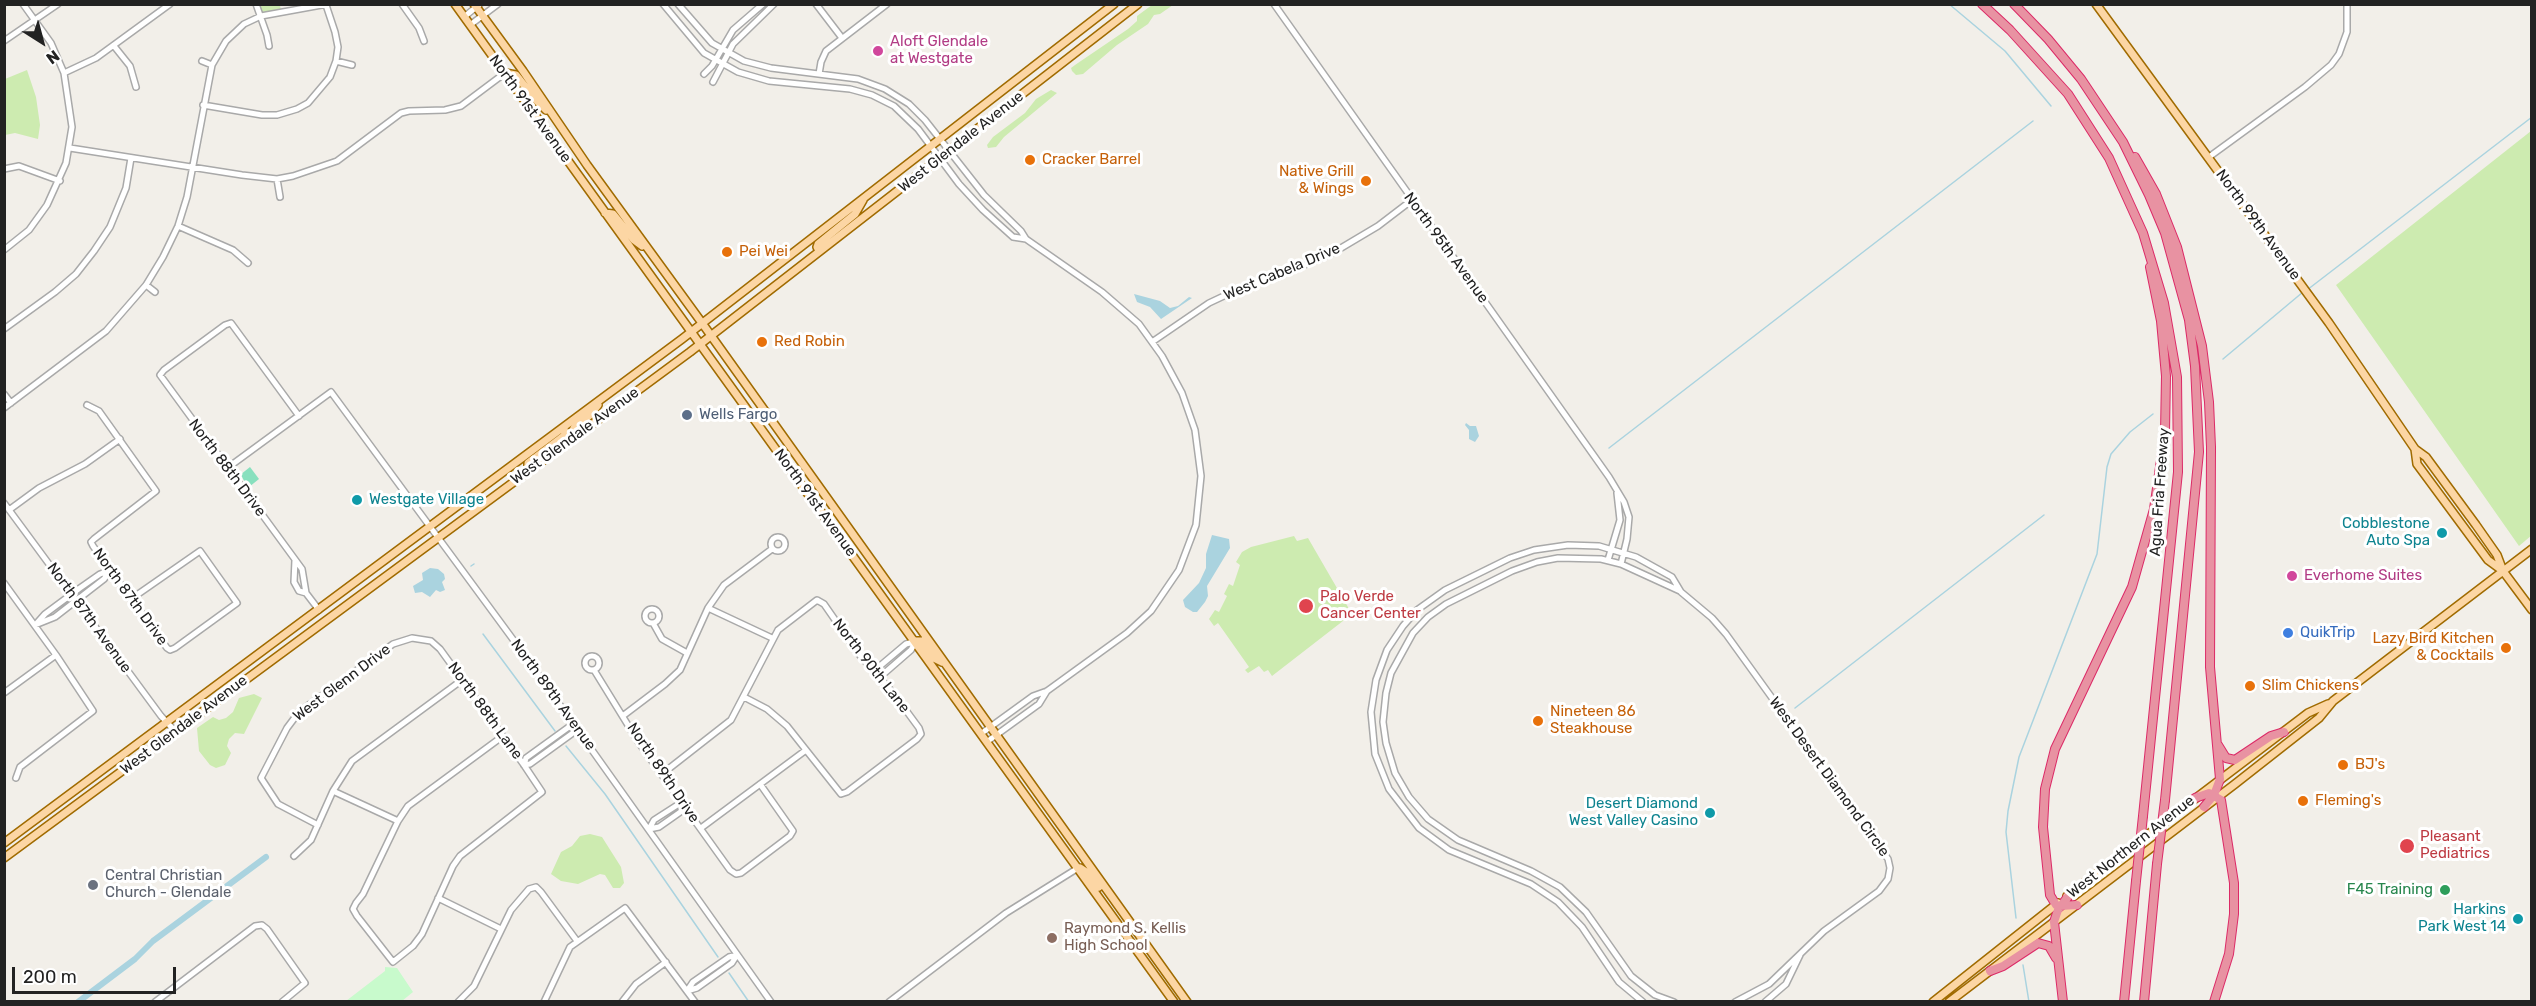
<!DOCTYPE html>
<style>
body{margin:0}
#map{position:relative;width:2536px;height:1006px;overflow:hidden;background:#f2efe9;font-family:Rubik,sans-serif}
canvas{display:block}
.frame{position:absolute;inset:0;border:6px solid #222;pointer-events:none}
.north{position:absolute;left:12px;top:12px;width:60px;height:60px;-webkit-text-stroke:4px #fff;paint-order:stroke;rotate:144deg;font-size:16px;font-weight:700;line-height:24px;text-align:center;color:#222}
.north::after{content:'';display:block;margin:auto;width:21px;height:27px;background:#222;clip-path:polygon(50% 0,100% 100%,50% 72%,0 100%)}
.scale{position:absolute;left:12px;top:967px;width:164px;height:27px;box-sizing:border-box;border:3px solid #222;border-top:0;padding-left:8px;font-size:18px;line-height:21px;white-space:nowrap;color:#222;-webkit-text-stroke:4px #fff;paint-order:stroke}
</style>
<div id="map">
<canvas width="2536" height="1006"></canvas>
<div class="frame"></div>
<div class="north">N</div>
<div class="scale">200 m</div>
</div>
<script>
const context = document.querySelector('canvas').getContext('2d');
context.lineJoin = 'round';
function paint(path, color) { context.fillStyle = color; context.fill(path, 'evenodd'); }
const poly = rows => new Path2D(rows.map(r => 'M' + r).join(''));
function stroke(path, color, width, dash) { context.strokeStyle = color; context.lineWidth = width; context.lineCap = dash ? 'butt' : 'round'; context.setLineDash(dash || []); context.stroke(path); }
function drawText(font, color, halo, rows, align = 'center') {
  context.font = font + ' Rubik,sans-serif'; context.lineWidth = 6; context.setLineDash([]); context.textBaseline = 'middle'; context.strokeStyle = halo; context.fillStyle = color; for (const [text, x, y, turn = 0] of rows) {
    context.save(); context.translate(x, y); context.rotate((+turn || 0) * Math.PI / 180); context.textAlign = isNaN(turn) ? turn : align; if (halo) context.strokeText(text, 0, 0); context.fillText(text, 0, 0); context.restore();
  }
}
const grass = poly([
 [256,5,280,5,281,11,261,16],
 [1152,5,1173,5,1160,14,1154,15,1148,24,1117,45,1083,74,1076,75,1072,71,1071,68,1075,65,1128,29,1137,21,1137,16],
 [27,70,36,97,40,125,38,139,15,133,5,135,5,79],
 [1051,90,1057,93,1004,137,996,147,988,148,987,145,993,137,1025,113,1036,99],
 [2531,131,2532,535,2519,546,2336,285],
 [1294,536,1297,541,1308,538,1352,614,1272,676,1268,670,1264,672,1259,666,1248,673,1245,670,1249,667,1218,623,1214,626,1209,619,1215,610,1219,612,1227,596,1224,594,1229,584,1233,586,1240,565,1236,562,1242,552,1251,547],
 [254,694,262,698,244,734,235,733,229,739,227,746,231,753,225,765,216,768,210,765,199,751,197,728,213,717,219,720,226,718,233,712,239,698],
 [590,834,602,837,621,867,624,883,620,888,613,888,605,875,600,874,578,884,561,881,551,874,561,852,572,846,580,836]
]);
const park = poly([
 [385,967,397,968,413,992,402,1001,346,1001,385,971]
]);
const pitch = poly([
 [250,467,259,479,249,487,240,475]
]);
const water = poly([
 [1134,294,1160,301,1170,308,1178,306,1189,297,1192,298,1161,319,1150,307,1137,302],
 [1466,423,1470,426,1476,426,1479,436,1475,442,1469,439,1469,430,1465,425],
 [1212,535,1229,539,1230,548,1207,586,1208,596,1205,602,1197,612,1193,612,1185,607,1183,600,1199,583,1206,568,1206,554],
 [430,568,438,569,444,574,445,579,442,582,445,590,440,592,436,590,430,597,422,592,415,593,413,586,423,580,422,573]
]);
const stream = poly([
 [1949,4,2005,51,2051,106],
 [2307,290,2532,117],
 [2223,359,2303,292],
 [1609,448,2033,121],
 [471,566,474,564],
 [483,634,555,731],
 [1795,708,2044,515],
 [566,746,605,794,718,957],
 [2016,918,2006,832,2008,811,2019,757,2097,554,2107,467,2111,454,2130,432,2153,414],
 [2023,965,2029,1002],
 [729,973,749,1002]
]);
const canal = poly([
 [78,1002,135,959,153,941,266,857]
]);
const minor = poly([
 [256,4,267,35,269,46],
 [402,4,419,28,424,41],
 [663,4,704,53,738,72,769,81,850,89,872,95,894,106,918,129,959,184,983,210,1013,237,1026,239],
 [678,4,712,43,744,61,771,68,858,79,885,89,909,104,925,120,984,195,1021,231,1026,239,1102,292,1139,324,1162,356,1182,393,1195,430,1201,476,1196,525,1179,570,1151,611,1127,633,1047,691,1033,696,982,733],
 [816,4,842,38],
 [1274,4,1609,477,1624,502,1629,517,1627,539,1621,564],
 [464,17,480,4],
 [470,25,498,4],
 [4,41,58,4],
 [114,46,130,66,136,87],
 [202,61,212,65],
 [336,61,352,65],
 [64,73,96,58,170,4],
 [704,74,712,66,733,30,763,4],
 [819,74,821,62,826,51,887,4],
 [713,82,733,44,774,4],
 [203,105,262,115,277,115,297,109,308,103,330,77,336,61,338,47,335,32,326,5],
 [70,148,242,175,277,179,293,176,337,161,401,113,409,111,445,110,461,106,505,73],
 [2209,157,2305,87,2331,65,2339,54,2347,32,2347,4],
 [4,169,19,166,60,181],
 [277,179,280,197],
 [178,226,233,250,248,263],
 [4,250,29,230,47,205,66,163,72,127,64,73,51,43,23,4],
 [146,285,155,292],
 [4,329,55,292,76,274,94,251,110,227,126,188,131,158],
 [1152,342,1209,303,1245,286,1307,264,1336,251,1378,226,1412,200],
 [4,394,11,403],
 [87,405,99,411,156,491,94,539,91,542,93,546,167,648,170,650,175,648,237,603,200,551,131,599],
 [4,408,106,331,146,285,163,257,178,226,187,197,212,65,226,41,244,24,261,16,327,4],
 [299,416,231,323,225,325,164,370,160,375,302,569,306,593],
 [226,469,331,392,523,653,771,1002],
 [4,503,161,716,175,731],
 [9,510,39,488,85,464,120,439],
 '771 544a7 7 0 1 1 14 0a7 7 0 1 1-14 0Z',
 [295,560,294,582,299,591,306,593,319,610],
 [1608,560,1620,520,1617,493],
 [4,583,56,655,93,711,20,767,16,778],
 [708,608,772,638],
 '645 616a7 7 0 1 1 14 0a7 7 0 1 1-14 0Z',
 [37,623,45,614,80,588,100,574,109,571],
 [653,623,662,639,687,653],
 [35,625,55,617,104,579,110,571],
 '585 663a7 7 0 1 1 14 0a7 7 0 1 1-14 0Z',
 [594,670,639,743,730,870,736,874,741,873,790,836,793,831,760,784],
 [874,671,906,644,916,641],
 [880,677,911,650,916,641],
 [4,693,56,655],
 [624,715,665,684,680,670,708,608,724,585,772,549],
 [988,741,1039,704,1047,691],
 [524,765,526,758,573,724],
 [524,765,530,764,577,730],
 [662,774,731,720,778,630,817,600,824,604,858,653,894,694,919,728,921,734,917,739,847,792,841,794,787,726,767,709,744,697],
 [333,791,398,821],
 [318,825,278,804,261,778,287,728,299,712,393,644,412,638,431,641,440,649,524,765,542,792,460,856,453,866,422,934,413,946,393,962,357,916,353,909,356,903,363,894,398,821,408,806,503,736],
 [701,828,806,750],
 [649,829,654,820,682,802],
 [649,829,659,827,686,808],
 [294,856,311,840,333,791,352,761,462,680],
 [438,898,501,929],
 [687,991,697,988,732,963,737,955],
 [687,991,693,982,729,957,737,955],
 [155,1002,255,926,262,925,267,929,305,983,282,1002],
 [458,1002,474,986,511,910,529,889,536,887,541,892,577,941],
 [544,1002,570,947,625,908,695,1002],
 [622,1002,636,984,666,962],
 [889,1002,1006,913,1078,868],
 [1643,1002,1619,982,1582,927,1558,902,1531,884,1449,850,1419,828,1389,789,1375,754,1371,712,1376,680,1387,650,1403,626,1417,610,1445,590,1510,558,1534,550,1568,545,1599,546,1636,557,1672,577,1681,592,1712,618,1726,634,1888,859,1890,868,1888,879,1879,891,1824,931,1769,984,1735,1002],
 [1674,1002,1655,995,1631,976,1586,912,1560,887,1531,871,1458,840,1428,819,1409,797,1395,773,1386,743,1383,722,1386,693,1391,673,1413,633,1428,617,1446,604,1512,571,1537,562,1558,558,1601,559,1621,564,1680,591],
 [1765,1002,1786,984,1800,955]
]);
const major = poly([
 [455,4,1174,1002],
 [474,4,523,71,587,165,702,323,1187,1002],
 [2096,4,2329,323,2415,449,2426,457,2476,525,2497,555,2503,571],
 [505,73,516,75,534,98,546,110],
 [605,213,613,214,634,240,642,246],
 [819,251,817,247,818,244,855,214,863,200],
 [570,439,574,428,590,415,598,405],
 [2415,449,2417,464,2488,560,2503,571,2532,610],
 [528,470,528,463,565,435,564,427],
 [916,641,922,641,934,658,942,662],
 [4,843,682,339,1114,4],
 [4,858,690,352,1138,4],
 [1080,868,1089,874,1099,887],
 [2067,896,2308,713,2328,704],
 [1933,1002,2058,903],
 [1949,1002,2235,784,2319,718,2333,701,2532,549]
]);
const highway = poly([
 [1982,4,2010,30,2068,94,2109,158,2143,233,2164,303,2177,377,2178,472,2143,816],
 [2014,4,2048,39,2081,79,2123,142,2149,195,2165,233,2189,320,2195,366,2199,452,2165,800],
 [2135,157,2156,194,2177,247,2202,346,2209,402,2211,447,2210,667,2220,779,2214,795,2204,807],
 [2218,745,2226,758,2235,760,2271,736,2284,732],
 [2195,798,2209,793,2221,800,2234,883,2234,914,2229,954,2214,1002],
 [2077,905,2060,906,2056,905,2050,895,2043,827,2045,789,2055,749,2132,587,2154,509,2165,432,2166,376,2161,321,2150,267],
 [1990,971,2003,966,2038,943,2049,946,2056,958],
 [2063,1002,2054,922,2058,910,2070,894],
 [2124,1002,2136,881],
 [2144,1002,2157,864]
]);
const highwayBridge = poly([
 [2157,864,2165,800],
 [2136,881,2143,816]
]);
const markers = [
 [878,51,6,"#d1479c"],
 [1030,160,6,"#e8710a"],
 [1366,181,6,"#e8710a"],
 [727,252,6,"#e8710a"],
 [762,342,6,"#e8710a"],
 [687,415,6,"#5c6f8a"],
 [357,500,6,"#0f9aa8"],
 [2442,533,6,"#0f9aa8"],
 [2292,576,6,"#d1479c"],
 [1306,606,8,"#e0444e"],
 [2288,633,6,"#3f7fe0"],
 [2506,648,6,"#e8710a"],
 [2250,686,6,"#e8710a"],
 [1538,721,6,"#e8710a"],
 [2343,765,6,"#e8710a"],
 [2303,801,6,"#e8710a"],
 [1710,813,6,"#0f9aa8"],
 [2407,846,8,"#e0444e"],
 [93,885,6,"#6b7280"],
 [2445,890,6,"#2e9e5b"],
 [2518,919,6,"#0f9aa8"],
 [1052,938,6,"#8d6e63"]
];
const hotelNames = [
 ["Aloft Glendale",890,42],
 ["at Westgate",890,59],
 ["Everhome Suites",2304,576]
];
const streetNames = [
 ["North 91st Avenue",530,109,54],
 ["West Glendale Avenue",961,142,-38],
 ["North 99th Avenue",2258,225,54],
 ["North 95th Avenue",1446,248,54],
 ["West Cabela Drive",1282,272,-23],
 ["West Glendale Avenue",575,436,-36],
 ["North 88th Drive",227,468,53],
 ["Agua Fria Freeway",2160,492,-86],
 ["North 91st Avenue",815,503,54],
 ["North 87th Drive",130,597,54],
 ["North 87th Avenue",89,618,54],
 ["North 90th Lane",871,666,52],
 ["West Glenn Drive",342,683,-37],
 ["North 89th Avenue",553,695,54],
 ["North 88th Lane",485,711,54],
 ["West Glendale Avenue",184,725,-37],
 ["North 89th Drive",663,773,56],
 ["West Desert Diamond Circle",1829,777,54],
 ["West Northern Avenue",2131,847,-38]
];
const foodNames = [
 ["Cracker Barrel",1042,160],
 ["Native Grill",1354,172,"right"],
 ["& Wings",1354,189,"right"],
 ["Pei Wei",739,252],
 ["Red Robin",774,342],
 ["Lazy Bird Kitchen",2494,639,"right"],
 ["& Cocktails",2494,656,"right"],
 ["Slim Chickens",2262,686],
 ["Nineteen 86",1550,712],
 ["Steakhouse",1550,729],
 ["BJ's",2355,765],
 ["Fleming's",2315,801]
];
const serviceNames = [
 ["Wells Fargo",699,415]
];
const cultureNames = [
 ["Westgate Village",369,500,"left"],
 ["Cobblestone",2430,524],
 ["Auto Spa",2430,541],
 ["Desert Diamond",1698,804],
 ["West Valley Casino",1698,821],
 ["Harkins",2506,910],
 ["Park West 14",2506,927]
];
const healthNames = [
 ["Palo Verde",1320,597],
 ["Cancer Center",1320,614],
 ["Pleasant",2420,837],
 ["Pediatrics",2420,854]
];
const shopNames = [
 ["QuikTrip",2300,633]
];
const worshipNames = [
 ["Central Christian",105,876],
 ["Church - Glendale",105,893]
];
const leisureNames = [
 ["F45 Training",2433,890]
];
const educationNames = [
 ["Raymond S. Kellis",1064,929],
 ["High School",1064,946]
];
paint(grass, '#cdebb0');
paint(park, '#c8facc');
paint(pitch, '#88e0be');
paint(water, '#aad3df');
stroke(stream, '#aad3df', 1.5);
stroke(canal, '#aad3df', 6);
stroke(minor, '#a9a9a9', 8);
stroke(major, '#a06b00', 10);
stroke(highway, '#dc2a67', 10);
stroke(minor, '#fff', 5);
stroke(major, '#fcd6a4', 7);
stroke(highway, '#e892a2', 8);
stroke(highwayBridge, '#dc2a67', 10, []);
stroke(highwayBridge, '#e892a2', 8);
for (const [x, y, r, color] of markers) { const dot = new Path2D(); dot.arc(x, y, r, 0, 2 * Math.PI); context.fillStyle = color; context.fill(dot); stroke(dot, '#fff', 2); }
drawText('15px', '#b23c85', '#fff', hotelNames, 'left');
drawText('15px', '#222', '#fff', streetNames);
drawText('15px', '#c56008', '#fff', foodNames, 'left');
drawText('15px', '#4e5e75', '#fff', serviceNames, 'left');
drawText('15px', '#0d838f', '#fff', cultureNames, 'right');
drawText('15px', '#be3a42', '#fff', healthNames, 'left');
drawText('15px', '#366cbe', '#fff', shopNames, 'left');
drawText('15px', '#5b616d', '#fff', worshipNames, 'left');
drawText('15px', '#27864d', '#fff', leisureNames, 'right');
drawText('15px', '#785e54', '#fff', educationNames, 'left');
</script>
